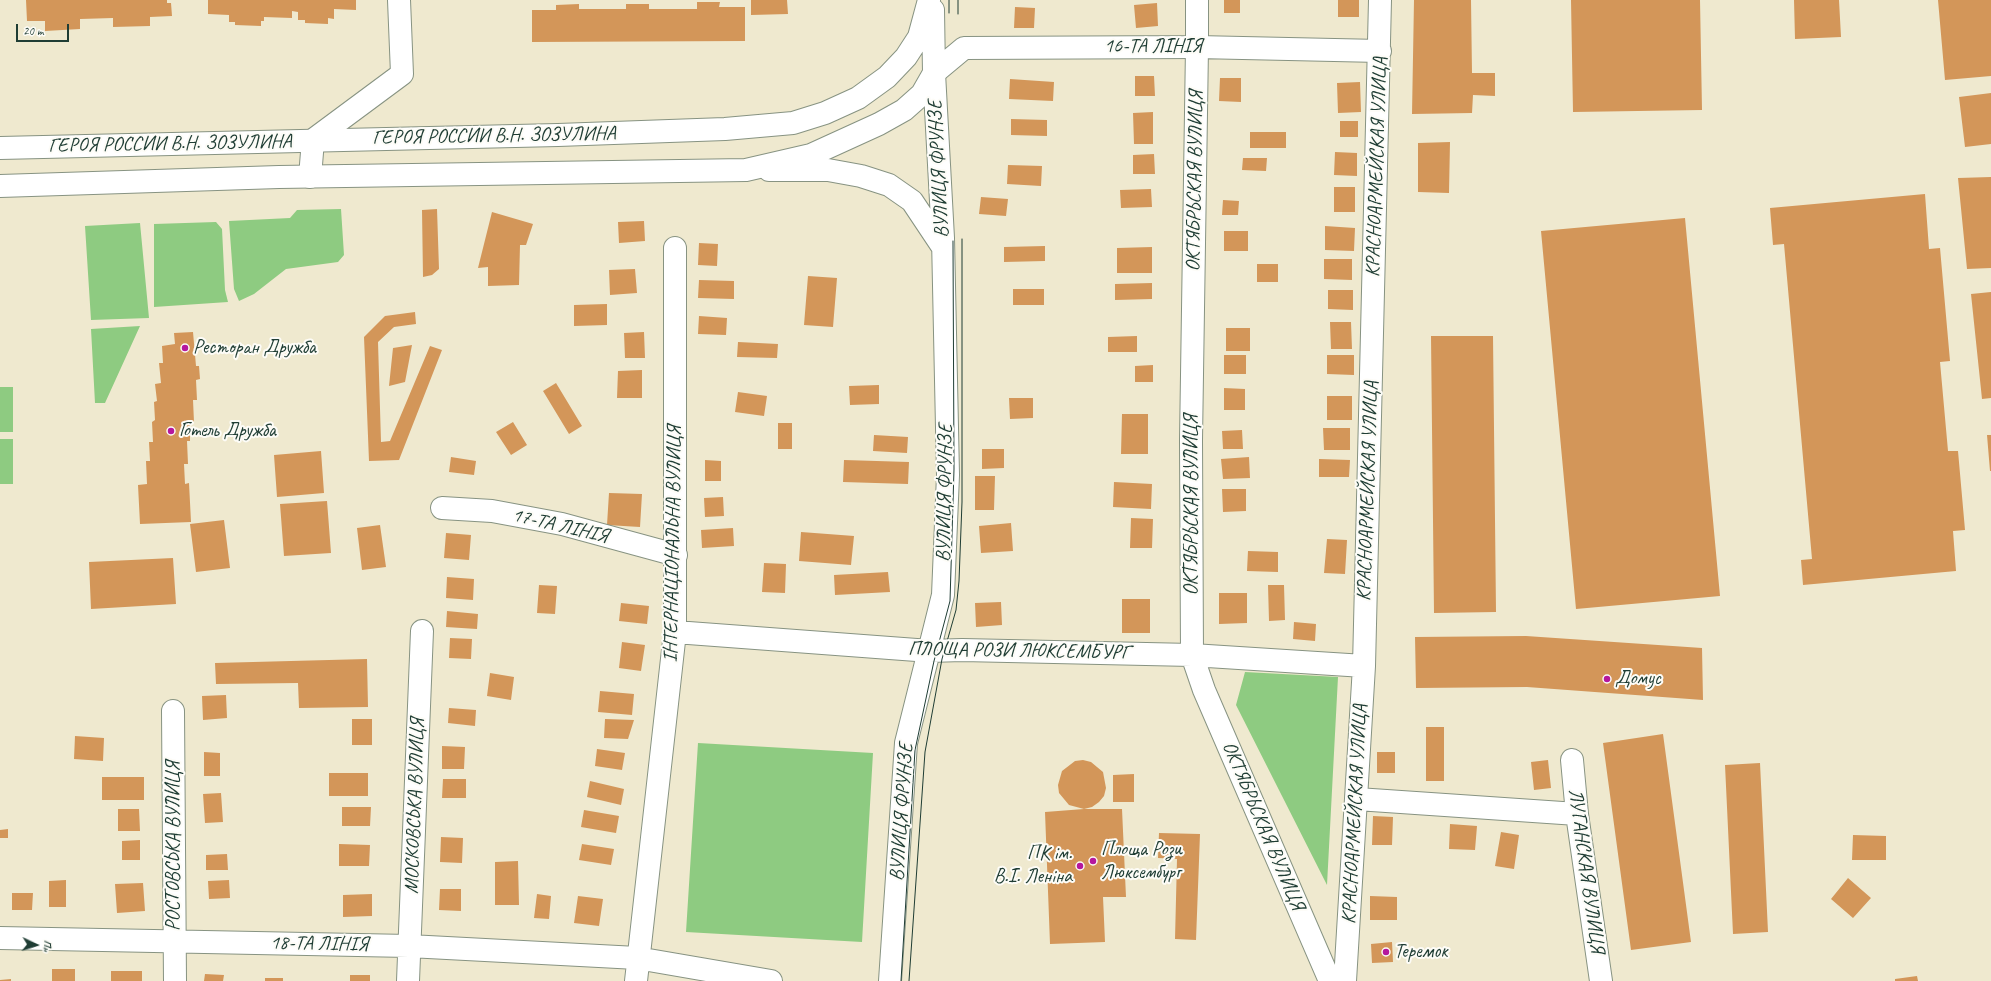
<!DOCTYPE html>
<meta charset="utf-8">
<style>
body{margin:0}
#map{position:relative;width:1991px;height:981px;overflow:hidden;background:#efe9cf;font-family:Caveat,sans-serif}
canvas{display:block}
.north{position:absolute;left:16px;top:925px;width:40px;height:40px;-webkit-text-stroke:3px #fdfcf7;paint-order:stroke;rotate:94deg;font-size:11px;font-weight:700;line-height:16px;text-align:center;color:#1f3d34}
.north::after{content:'';display:block;margin:auto;width:14px;height:18px;background:#1f3d34;clip-path:polygon(50% 0,100% 100%,50% 72%,0 100%)}
.scale{position:absolute;left:16px;top:24px;width:53px;height:18px;box-sizing:border-box;border:2px solid #1f3d34;border-top:0;padding-left:5px;font-size:12px;line-height:14px;white-space:nowrap;color:#1f3d34;-webkit-text-stroke:3px #fdfcf7;paint-order:stroke}
</style>
<div id="map">
<canvas width="1991" height="981"></canvas>
<div class="north">Пн</div>
<div class="scale">20 m</div>
</div>
<script>
const context = document.querySelector('canvas').getContext('2d');
context.lineJoin = 'round';
function paint(path, color) { context.fillStyle = color; context.fill(path, 'evenodd'); }
const poly = rows => new Path2D(rows.map(r => 'M' + r).join(''));
function stroke(path, color, width, dash) { context.strokeStyle = color; context.lineWidth = width; context.lineCap = dash ? 'butt' : 'round'; context.setLineDash(dash || []); context.stroke(path); }
function drawText(font, color, halo, rows, align = 'center') {
  context.font = font + ' Caveat,sans-serif'; context.lineWidth = 4; context.setLineDash([]); context.textBaseline = 'middle'; context.strokeStyle = halo; context.fillStyle = color; for (const [text, x, y, turn = 0] of rows) {
    context.save(); context.translate(x, y); context.rotate((+turn || 0) * Math.PI / 180); context.textAlign = isNaN(turn) ? turn : align; if (halo) context.strokeText(text, 0, 0); context.fillText(text, 0, 0); context.restore();
  }
}
const green = poly([
 [341,209,344,255,338,262,286,269,254,294,239,301,234,289,229,221,290,218,297,210],
 [216,222,222,229,225,290,228,302,154,307,154,224],
 [140,223,149,318,91,320,85,226],
 [140,326,105,403,95,403,91,329],
 [0,387,13,387,13,432,0,432],
 [0,439,13,439,13,484,0,484],
 [1245,672,1338,677,1327,885,1236,705],
 [698,743,873,753,862,942,686,932]
]);
const building = poly([
 [26,0,167,0,167,3,171,3,172,16,150,17,150,26,113,27,113,18,80,19,80,29,45,31,45,21,27,21],
 [208,0,356,0,356,10,334,9,334,19,328,18,328,24,305,23,305,20,298,20,298,12,292,11,292,18,264,17,264,21,261,21,261,26,235,25,235,22,229,22,229,15,208,14],
 [751,0,787,0,788,14,751,15],
 [1224,0,1240,0,1240,13,1224,13],
 [1338,0,1359,0,1359,17,1338,17],
 [1414,0,1471,0,1472,73,1495,73,1495,96,1473,95,1472,113,1412,114],
 [1571,0,1700,0,1702,110,1573,112],
 [1794,0,1839,0,1841,37,1795,39],
 [1938,0,1991,0,1991,76,1945,80],
 [697,2,720,2,719,7,745,7,745,41,532,42,532,10,556,10,556,5,579,4,579,9,626,9,626,4,649,4,649,9,697,9],
 [1157,3,1158,26,1136,28,1134,5],
 [1015,7,1035,8,1034,28,1014,28],
 [1135,76,1154,76,1155,96,1135,96],
 [1220,78,1241,78,1241,102,1219,101],
 [1010,79,1054,82,1053,101,1009,99],
 [1360,82,1361,112,1338,113,1337,83],
 [1991,93,1991,144,1965,147,1959,97],
 [1153,112,1153,144,1134,144,1133,113],
 [1011,119,1047,120,1047,136,1011,135],
 [1340,121,1358,121,1358,137,1340,137],
 [1250,132,1286,132,1286,148,1250,148],
 [1450,142,1449,193,1418,192,1418,143],
 [1335,152,1357,153,1357,176,1334,175],
 [1154,154,1155,174,1133,174,1133,155],
 [1243,158,1267,158,1266,171,1242,170],
 [1008,165,1042,166,1041,186,1007,184],
 [1991,177,1991,268,1967,269,1958,178],
 [1334,187,1355,187,1355,212,1334,212],
 [1151,189,1152,207,1121,208,1120,190],
 [1925,194,1929,249,1940,248,1950,361,1940,362,1948,451,1958,451,1965,530,1953,531,1956,571,1803,585,1801,560,1812,559,1784,244,1773,245,1770,208],
 [981,197,1008,199,1006,216,979,214],
 [1223,200,1239,201,1238,215,1222,215],
 [437,209,439,269,432,275,423,277,422,210],
 [492,212,533,224,526,245,520,245,519,285,488,286,488,267,478,268],
 [1685,218,1720,596,1576,609,1541,231],
 [644,221,645,241,619,243,618,222],
 [1325,226,1355,228,1354,251,1325,250],
 [1224,231,1248,231,1248,251,1224,251],
 [699,243,718,244,717,266,698,265],
 [1045,246,1045,261,1004,262,1004,247],
 [1152,247,1152,273,1117,273,1117,248],
 [1324,259,1352,259,1352,280,1324,279],
 [1257,264,1278,264,1278,282,1257,282],
 [635,269,637,293,610,295,609,270],
 [808,276,837,278,833,327,804,325],
 [699,280,734,281,734,299,698,298],
 [1152,283,1152,299,1115,300,1115,284],
 [1013,289,1044,289,1044,305,1013,305],
 [1328,290,1353,290,1353,310,1328,309],
 [1991,292,1991,398,1982,399,1971,294],
 [607,304,607,325,574,326,574,305],
 [415,312,416,324,394,327,378,342,381,442,390,441,430,346,442,350,399,460,369,461,364,337,385,316],
 [699,316,727,318,726,335,698,334],
 [1330,322,1351,322,1352,349,1331,349],
 [1226,328,1250,328,1250,351,1226,351],
 [193,332,196,366,199,366,200,379,196,380,197,400,193,400,194,422,190,422,190,441,187,441,188,464,184,464,185,484,189,483,191,522,140,524,138,485,147,484,146,461,150,461,149,442,153,442,152,422,155,420,154,402,157,401,155,384,161,383,159,363,163,363,162,346,175,344,174,333],
 [644,332,645,358,625,358,624,333],
 [1137,336,1137,352,1108,352,1108,337],
 [1431,336,1493,336,1496,612,1434,613],
 [738,342,778,344,777,358,737,357],
 [412,345,405,382,389,386,393,348],
 [1224,355,1246,355,1246,374,1224,374],
 [1327,355,1354,355,1354,375,1327,374],
 [1153,365,1153,382,1135,382,1135,366],
 [642,370,642,398,617,398,618,371],
 [556,383,582,426,569,434,543,391],
 [879,385,879,404,850,405,849,386],
 [1224,388,1245,389,1245,410,1224,410],
 [738,392,767,396,764,416,735,412],
 [1327,396,1352,396,1352,420,1327,420],
 [1009,398,1033,398,1033,418,1010,419],
 [1122,414,1148,414,1148,454,1121,454],
 [513,422,527,445,511,455,496,432],
 [778,423,792,423,792,449,778,449],
 [1323,428,1350,428,1350,450,1324,450],
 [1242,430,1243,449,1223,449,1222,431],
 [874,435,908,437,907,453,873,451],
 [1987,435,1991,435,1991,471,1990,471],
 [982,449,1004,449,1004,468,982,469],
 [321,451,324,493,277,497,274,455],
 [451,457,476,461,474,475,449,472],
 [1249,457,1250,478,1223,479,1221,459],
 [1319,459,1350,460,1349,477,1319,477],
 [705,460,721,461,721,481,705,481],
 [844,460,909,462,908,484,843,482],
 [975,476,995,476,994,510,975,510],
 [1114,482,1152,484,1151,509,1113,507],
 [1222,489,1246,489,1246,511,1223,512],
 [609,493,642,494,640,527,607,525],
 [723,497,724,516,705,517,704,498],
 [327,501,331,553,284,556,280,504],
 [1131,518,1153,519,1152,548,1130,548],
 [224,520,230,568,196,572,190,524],
 [1011,523,1013,551,981,553,979,526],
 [380,525,386,567,362,570,357,528],
 [733,528,734,546,702,548,701,530],
 [801,532,854,536,851,565,799,561],
 [446,533,471,535,469,560,444,558],
 [1327,539,1347,540,1345,574,1324,573],
 [1248,551,1278,552,1278,572,1247,571],
 [173,558,176,604,91,609,89,562],
 [764,563,786,564,785,593,762,592],
 [888,572,890,592,835,595,834,575],
 [447,577,474,579,473,600,446,598],
 [539,585,557,586,555,614,537,613],
 [1268,585,1284,585,1285,620,1269,621],
 [1219,593,1247,593,1247,623,1219,624],
 [1122,599,1150,599,1150,633,1122,633],
 [1001,602,1002,625,976,627,975,603],
 [621,603,649,606,647,624,619,621],
 [447,611,478,614,477,629,446,627],
 [1294,622,1316,624,1315,641,1293,639],
 [1526,636,1702,648,1703,700,1527,687,1416,688,1415,637],
 [450,638,472,639,471,659,449,658],
 [622,642,645,645,641,671,619,668],
 [367,659,368,707,299,708,298,683,216,684,215,663],
 [490,673,514,677,511,700,487,696],
 [600,691,634,694,632,715,598,712],
 [226,695,227,718,203,720,202,696],
 [449,708,476,710,475,726,448,723],
 [352,719,372,719,372,745,352,745],
 [605,719,634,720,628,739,604,738],
 [1426,727,1444,727,1444,781,1426,781],
 [1663,734,1691,942,1631,950,1603,743],
 [75,736,104,738,103,761,74,759],
 [442,746,465,747,464,769,442,769],
 [597,749,625,753,622,770,595,766],
 [204,752,220,753,220,776,204,776],
 [1377,752,1395,752,1395,773,1377,773],
 [1083,760,1091,762,1103,772,1106,788,1104,796,1099,802,1092,807,1084,809,1122,809,1126,897,1103,897,1105,942,1050,944,1045,812,1084,809,1069,805,1059,793,1058,785,1062,771,1075,761],
 [1548,760,1551,788,1534,790,1531,762],
 [1760,763,1768,932,1733,934,1725,765],
 [329,773,368,773,368,796,329,796],
 [1134,774,1134,802,1113,802,1113,775],
 [102,777,144,777,144,800,102,800],
 [443,779,466,779,466,798,442,798],
 [590,781,624,789,621,805,587,797],
 [221,793,223,822,205,823,203,794],
 [342,807,371,807,370,826,342,826],
 [118,809,139,809,140,831,118,831],
 [584,810,619,816,616,833,581,827],
 [1373,816,1393,817,1392,845,1372,845],
 [1450,824,1477,826,1475,850,1449,849],
 [8,829,8,838,0,838,0,830],
 [1501,832,1519,835,1514,869,1495,866],
 [1159,833,1200,834,1196,940,1175,939,1177,859,1158,858],
 [1853,835,1886,836,1886,860,1852,860],
 [441,837,463,838,462,863,440,862],
 [140,840,140,860,122,860,122,841],
 [339,844,370,845,369,866,339,866],
 [582,844,614,849,611,865,579,860],
 [227,854,228,870,206,870,206,855],
 [518,861,519,905,495,905,495,862],
 [1848,878,1871,898,1853,918,1831,899],
 [66,880,66,907,49,907,49,881],
 [229,880,230,898,209,899,208,881],
 [143,883,145,911,117,913,115,884],
 [440,889,461,889,461,911,439,910],
 [12,893,33,893,32,910,12,910],
 [372,894,372,916,343,917,343,895],
 [537,894,551,896,549,919,534,918],
 [578,896,603,899,599,926,574,923],
 [1370,896,1397,897,1397,920,1370,920],
 [1392,942,1393,962,1372,963,1371,944],
 [52,969,75,969,75,981,52,981],
 [111,971,142,971,142,981,111,981],
 [205,974,224,975,223,981,204,981],
 [350,975,370,975,370,981,350,981],
 [1917,976,1918,981,1895,981,1895,979],
 [265,978,283,978,283,981,265,981],
 [11,979,11,981,0,981,0,980]
]);
const minor = poly([
 [769,170,828,170,861,176,889,185,912,201,942,246],
 [310,177,313,140,402,74,399,0],
 [442,508,492,511,562,524,676,555],
 [675,632,930,651,962,650,1192,655,1364,666],
 [173,711,175,981],
 [1572,760,1577,814,1601,981],
 [1357,799,1577,814],
 [0,938,409,946,637,958,771,981],
 [408,981,422,631],
 [636,981,675,632,675,248],
 [890,981,906,743,943,595,948,475,943,238,934,73],
 [1330,981,1204,690,1192,655,1191,440,1197,47,1380,51],
 [1345,981,1364,666,1380,0]
]);
const major = poly([
 [933,10,934,73],
 [0,148,558,135,725,129,793,123,825,113,858,98,887,77,906,57,919,37,929,0],
 [0,186,279,177,746,170,811,155,879,124,904,110,922,94,934,73,964,48,1197,47,1197,0]
]);
const tram = poly([
 [949,0,949,13],
 [958,0,958,14],
 [901,981,915,750,934,661,950,601,954,469,953,241],
 [909,981,925,752,942,659,956,610,959,581,962,502,962,239]
]);
const markers = [
 [185,348,4,"#b5179e"],
 [171,431,4,"#b5179e"],
 [1607,679,4,"#b5179e"],
 [1093,861,4,"#b5179e"],
 [1080,866,4,"#b5179e"],
 [1386,952,4,"#b5179e"]
];
const streetNames = [
 ["16-ТА ЛІНІЯ",1153,47],
 ["ГЕРОЯ РОССИИ В.Н. ЗОЗУЛИНА",494,136,-1],
 ["ГЕРОЯ РОССИИ В.Н. ЗОЗУЛИНА",170,144,-1],
 ["КРАСНОАРМЕЙСКАЯ УЛИЦА",1377,167,-88],
 ["ВУЛИЦЯ ФРУНЗЕ",939,169,-93],
 ["ОКТЯБРЬСКАЯ ВУЛИЦЯ",1195,181,-89],
 ["КРАСНОАРМЕЙСКАЯ УЛИЦА",1368,491,-88],
 ["ВУЛИЦЯ ФРУНЗЕ",945,493,-89],
 ["ОКТЯБРЬСКАЯ ВУЛИЦЯ",1192,505,-90],
 ["17-ТА ЛІНІЯ",560,526,13],
 ["ІНТЕРНАЦІОНАЛЬНА ВУЛИЦЯ",673,544,-89],
 ["ПЛОЩА РОЗИ ЛЮКСЕМБУРГ",1019,651,1],
 ["МОСКОВСЬКА ВУЛИЦЯ",415,806,-88],
 ["ВУЛИЦЯ ФРУНЗЕ",902,812,-86],
 ["КРАСНОАРМЕЙСКАЯ УЛИЦА",1355,814,-87],
 ["ОКТЯБРЬСКАЯ ВУЛИЦЯ",1263,826,67],
 ["РОСТОВСЬКА ВУЛИЦЯ",174,846,-90],
 ["ЛУГАНСКАЯ ВУЛИЦЯ",1586,871,82],
 ["18-ТА ЛІНІЯ",319,944,1]
];
const poiNames = [
 ["Ресторан Дружба",193,348],
 ["Готель Дружба",179,431],
 ["Домус",1615,679],
 ["Площа Рози",1101,850],
 ["Люксембург",1101,873],
 ["ПК ім.",1072,854,"right"],
 ["В.І. Леніна",1072,877,"right"],
 ["Теремок",1394,952]
];
paint(green, '#8ecb81');
paint(building, '#d39659');
stroke(minor, '#879382', 24);
stroke(major, '#879382', 24);
stroke(minor, '#fff', 22);
stroke(major, '#fff', 22);
stroke(tram, '#1f3d34', 1);
for (const [x, y, r, color] of markers) { const dot = new Path2D(); dot.arc(x, y, r, 0, 2 * Math.PI); context.fillStyle = color; context.fill(dot); stroke(dot, '#fdfcf7', 1.5); }
drawText('20px', '#1f3d34', '#fdfcf7', streetNames);
drawText('20px', '#1f3d34', '#fdfcf7', poiNames, 'left');
</script>
